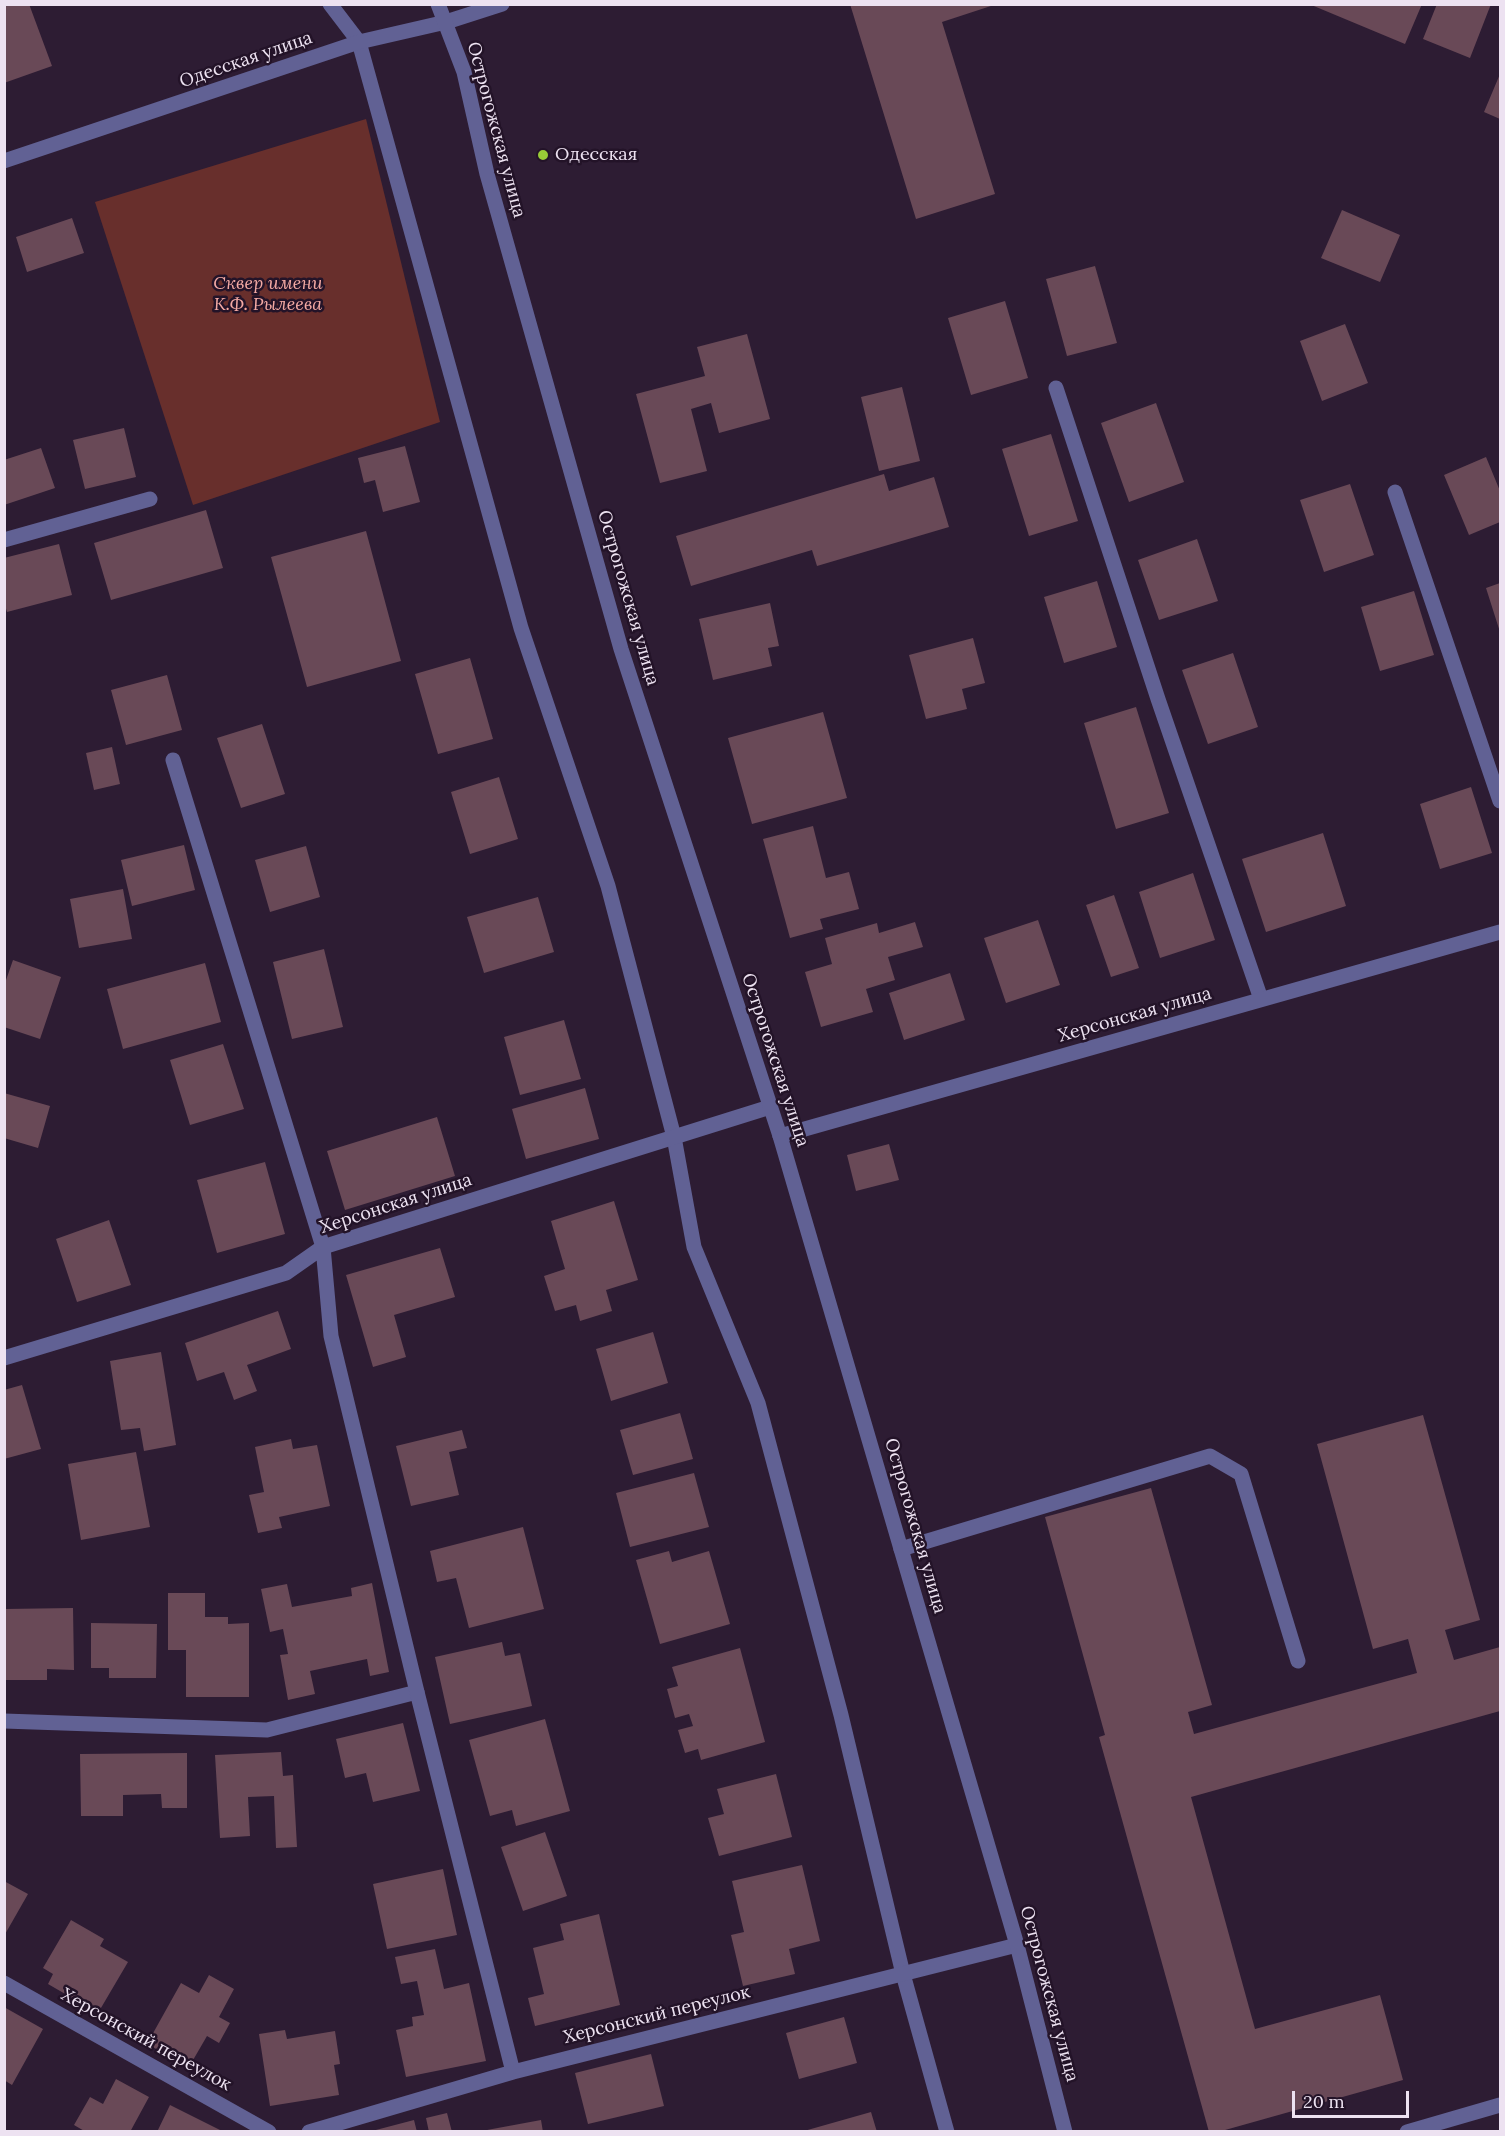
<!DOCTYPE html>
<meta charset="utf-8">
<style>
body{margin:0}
#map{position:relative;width:1505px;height:2136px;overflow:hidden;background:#2d1c33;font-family:Lora,serif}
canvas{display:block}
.frame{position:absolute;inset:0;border:6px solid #ede2f1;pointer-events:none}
.scale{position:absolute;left:1292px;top:2091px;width:117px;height:27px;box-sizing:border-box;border:3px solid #ede2f1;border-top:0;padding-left:8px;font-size:18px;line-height:21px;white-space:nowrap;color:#ede2f1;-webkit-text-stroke:4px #231328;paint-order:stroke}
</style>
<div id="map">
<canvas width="1505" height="2136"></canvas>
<div class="frame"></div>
<div class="scale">20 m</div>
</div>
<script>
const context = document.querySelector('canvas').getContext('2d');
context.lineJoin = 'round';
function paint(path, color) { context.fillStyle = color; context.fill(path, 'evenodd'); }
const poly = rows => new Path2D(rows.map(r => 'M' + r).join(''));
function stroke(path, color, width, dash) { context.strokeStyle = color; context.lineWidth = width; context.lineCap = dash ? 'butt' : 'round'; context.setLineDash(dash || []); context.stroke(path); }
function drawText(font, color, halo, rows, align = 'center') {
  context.font = font + ' Lora,serif'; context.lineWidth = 5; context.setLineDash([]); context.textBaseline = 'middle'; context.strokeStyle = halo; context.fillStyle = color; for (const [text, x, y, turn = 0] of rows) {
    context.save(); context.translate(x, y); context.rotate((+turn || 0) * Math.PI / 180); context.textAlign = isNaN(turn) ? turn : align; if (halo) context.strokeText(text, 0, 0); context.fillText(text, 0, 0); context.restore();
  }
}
const green = poly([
 [366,119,440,422,193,505,95,202]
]);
const building = poly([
 [4,4,29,4,52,66,4,83],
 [850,4,997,4,942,22,995,194,916,219],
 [1309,4,1422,4,1405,44],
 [1437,4,1491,4,1470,58,1423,39],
 [1500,74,1500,119,1484,112],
 [1342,210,1400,235,1380,282,1321,258],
 [72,218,84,253,27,272,16,237],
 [1095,266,1117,343,1067,356,1046,279],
 [1005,301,1028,378,971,395,948,318],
 [1345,324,1368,383,1322,401,1300,341],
 [747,334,770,419,719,433,711,403,691,409,707,471,660,483,636,394,705,376,697,347],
 [902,387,920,461,879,471,861,397],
 [1156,403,1184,482,1129,502,1101,423],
 [124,428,136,477,85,489,73,440],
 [1051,434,1078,521,1029,536,1002,449],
 [405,446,420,502,383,512,375,480,364,483,358,458],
 [41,448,55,488,4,505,4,460],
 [1486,457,1500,491,1500,522,1469,535,1444,475],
 [884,474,889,491,934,477,949,527,817,566,812,550,691,586,676,536],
 [1350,484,1374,555,1324,572,1300,500],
 [206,510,223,568,111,600,94,543],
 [366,531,401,661,307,687,271,557],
 [1197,539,1218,601,1159,620,1138,560],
 [59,544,72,595,7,612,4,602,4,558],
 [1097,581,1117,647,1064,663,1044,597],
 [1500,583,1500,632,1486,588],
 [1414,591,1434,655,1380,671,1361,607],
 [770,603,779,646,768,648,772,666,713,680,699,619],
 [973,638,985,683,962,689,967,709,926,719,909,655],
 [1233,653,1258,727,1208,744,1182,670],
 [470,658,493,739,438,754,415,674],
 [167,675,182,730,126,745,111,690],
 [1136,707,1169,813,1116,829,1084,723],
 [823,712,847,798,752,824,728,738],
 [262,724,285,794,241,808,217,738],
 [112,747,120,784,94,790,86,753],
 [499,777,518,839,470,854,451,792],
 [1471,787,1492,853,1440,869,1420,804],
 [813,826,826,878,849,872,859,909,820,919,823,929,790,938,763,839],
 [1323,833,1346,906,1266,932,1242,859],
 [184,845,195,890,132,906,121,860],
 [306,846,320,897,270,912,255,860],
 [1193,873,1215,940,1160,958,1139,892],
 [123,889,132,939,79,948,70,899],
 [1114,895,1139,968,1111,977,1086,905],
 [538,897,554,952,484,973,467,917],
 [1038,920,1060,985,1006,1003,984,938],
 [915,922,923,947,888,957,895,980,866,989,873,1012,821,1027,805,972,832,964,825,938,877,923,879,933],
 [324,949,343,1027,292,1039,273,962],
 [13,960,61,977,40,1039,4,1027,4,986],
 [205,963,221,1022,123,1049,107,989],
 [950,973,965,1020,904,1040,889,993],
 [564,1020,581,1079,520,1095,504,1037],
 [223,1044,244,1109,190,1125,170,1060],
 [585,1088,599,1139,526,1159,512,1109],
 [4,1093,50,1106,38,1148,4,1138],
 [437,1117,455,1176,345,1210,327,1151],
 [889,1144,899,1180,856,1191,847,1155],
 [265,1162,285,1234,217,1253,197,1180],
 [614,1201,638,1280,606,1290,612,1311,580,1321,576,1305,555,1311,544,1276,565,1269,551,1221],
 [109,1220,131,1285,77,1302,56,1239],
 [440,1248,455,1297,394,1315,406,1357,373,1367,346,1275],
 [278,1311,291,1349,247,1365,257,1391,234,1400,224,1372,197,1381,185,1343],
 [653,1332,668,1383,611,1401,596,1349],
 [161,1352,176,1445,144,1451,140,1428,121,1430,110,1361],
 [22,1385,41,1449,4,1459,4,1390],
 [680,1413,693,1459,633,1475,620,1430],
 [1423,1415,1480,1620,1445,1630,1454,1660,1500,1647,1500,1711,1191,1797,1255,2029,1380,1995,1403,2080,1218,2132,1209,2132,1099,1737,1105,1735,1045,1517,1151,1488,1212,1705,1188,1712,1194,1734,1417,1673,1408,1639,1373,1649,1317,1444],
 [462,1430,467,1448,449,1452,459,1495,411,1506,396,1446],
 [291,1439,293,1449,317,1445,330,1506,279,1517,282,1528,258,1533,249,1495,264,1492,255,1447],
 [136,1452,150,1527,81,1540,68,1464],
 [694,1473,709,1527,630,1547,616,1493],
 [523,1527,544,1609,469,1628,456,1578,437,1582,430,1551],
 [669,1551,672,1562,709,1551,730,1624,660,1644,636,1560],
 [372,1583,389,1672,370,1676,367,1659,310,1671,315,1694,288,1700,280,1655,288,1654,283,1629,270,1632,261,1589,287,1584,292,1607,352,1596,351,1588],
 [168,1593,205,1593,205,1617,228,1617,228,1624,249,1623,249,1697,186,1697,186,1650,168,1650],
 [73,1608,74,1670,47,1669,47,1680,4,1680,5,1609],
 [91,1623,157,1624,156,1678,109,1678,109,1668,91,1668],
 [502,1642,505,1656,520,1653,532,1706,450,1724,435,1657],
 [740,1648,765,1742,701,1760,698,1749,685,1753,678,1730,693,1726,689,1714,675,1718,667,1689,678,1686,672,1667],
 [545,1719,570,1811,516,1826,512,1810,490,1816,469,1740],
 [403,1723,420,1791,373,1802,366,1773,345,1778,336,1739],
 [281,1752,283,1776,293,1775,297,1847,276,1848,274,1796,248,1797,250,1836,220,1838,215,1755],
 [187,1753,187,1808,162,1808,161,1794,123,1795,123,1816,81,1816,80,1754],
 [776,1774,792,1837,719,1856,708,1818,724,1814,717,1789],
 [545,1832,567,1896,523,1911,501,1847],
 [802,1865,820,1941,789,1949,795,1974,743,1986,731,1935,744,1932,732,1881],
 [443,1869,457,1935,387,1949,373,1884],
 [4,1881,28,1894,4,1936],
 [599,1914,620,2005,535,2026,528,1998,544,1994,533,1948,564,1940,560,1924],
 [71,1920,104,1939,100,1946,128,1962,98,2013,48,1984,53,1974,43,1968],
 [435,1949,444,1989,469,1983,486,2061,406,2077,396,2030,413,2026,412,2017,424,2015,417,1981,401,1984,395,1957],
 [209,1975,234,1989,219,2017,230,2023,219,2043,207,2036,189,2067,147,2044,181,1983,199,1993],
 [4,2007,43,2029,12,2085,4,2080],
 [844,2017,857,2063,799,2079,786,2033],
 [285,2030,287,2039,335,2031,340,2064,334,2065,339,2095,270,2106,259,2034],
 [651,2054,664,2106,588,2124,575,2073],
 [116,2079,149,2097,130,2132,86,2132,74,2125,90,2097,103,2104],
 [170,2105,224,2132,157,2132],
 [871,2112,877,2132,804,2132,804,2131],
 [447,2113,452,2132,429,2132,426,2118],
 [414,2120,417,2132,372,2132,372,2131],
 [541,2120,543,2132,487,2132,487,2130]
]);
const service = poly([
 [330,4,359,42,521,628,608,886,674,1137,694,1247,758,1403,841,1715,903,1974,947,2132],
 [1056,388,1158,699,1261,999],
 [1395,492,1500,801],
 [901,1549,1210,1456,1241,1474,1298,1661],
 [4,1721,267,1730,417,1692],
 [1407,2132,1500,2105]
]);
const minor = poly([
 [4,161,359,42,446,22,502,4],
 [4,540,150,499],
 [173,760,323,1247,331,1336,417,1692,513,2072],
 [780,1136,1500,932],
 [4,1358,286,1273,323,1247,770,1107],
 [4,1983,269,2132],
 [309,2132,513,2072,1017,1945]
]);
const tertiary = poly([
 [438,4,464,72,487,174,621,649,780,1136,1017,1945,1065,2132]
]);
const markers = [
 [543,155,6,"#98cb37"]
];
const streetNames = [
 ["Одесская улица",246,60,-19],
 ["Острогожская улица",496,130,75],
 ["Острогожская улица",628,598,74],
 ["Херсонская улица",1135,1015,-16],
 ["Острогожская улица",775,1060,72],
 ["Херсонская улица",396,1204,-18],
 ["Острогожская улица",915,1526,74],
 ["Острогожская улица",1049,1994,75],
 ["Херсонский переулок",657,2015,-14],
 ["Херсонский переулок",146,2040,29]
];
const poiNames = [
 ["Одесская",555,155]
];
const parkNames = [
 ["Сквер имени",268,284],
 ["К.Ф. Рылеева",268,305]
];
paint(green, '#682f2c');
paint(building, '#694957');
stroke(service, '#616194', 15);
stroke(minor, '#616194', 15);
stroke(tertiary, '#616194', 15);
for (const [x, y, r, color] of markers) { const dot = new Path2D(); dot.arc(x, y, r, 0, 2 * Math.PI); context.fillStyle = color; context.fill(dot); stroke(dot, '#231328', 2); }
drawText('18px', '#ede2f1', '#231328', streetNames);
drawText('18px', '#ede2f1', '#231328', poiNames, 'left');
drawText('italic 18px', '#f3a9a3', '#231328', parkNames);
</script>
